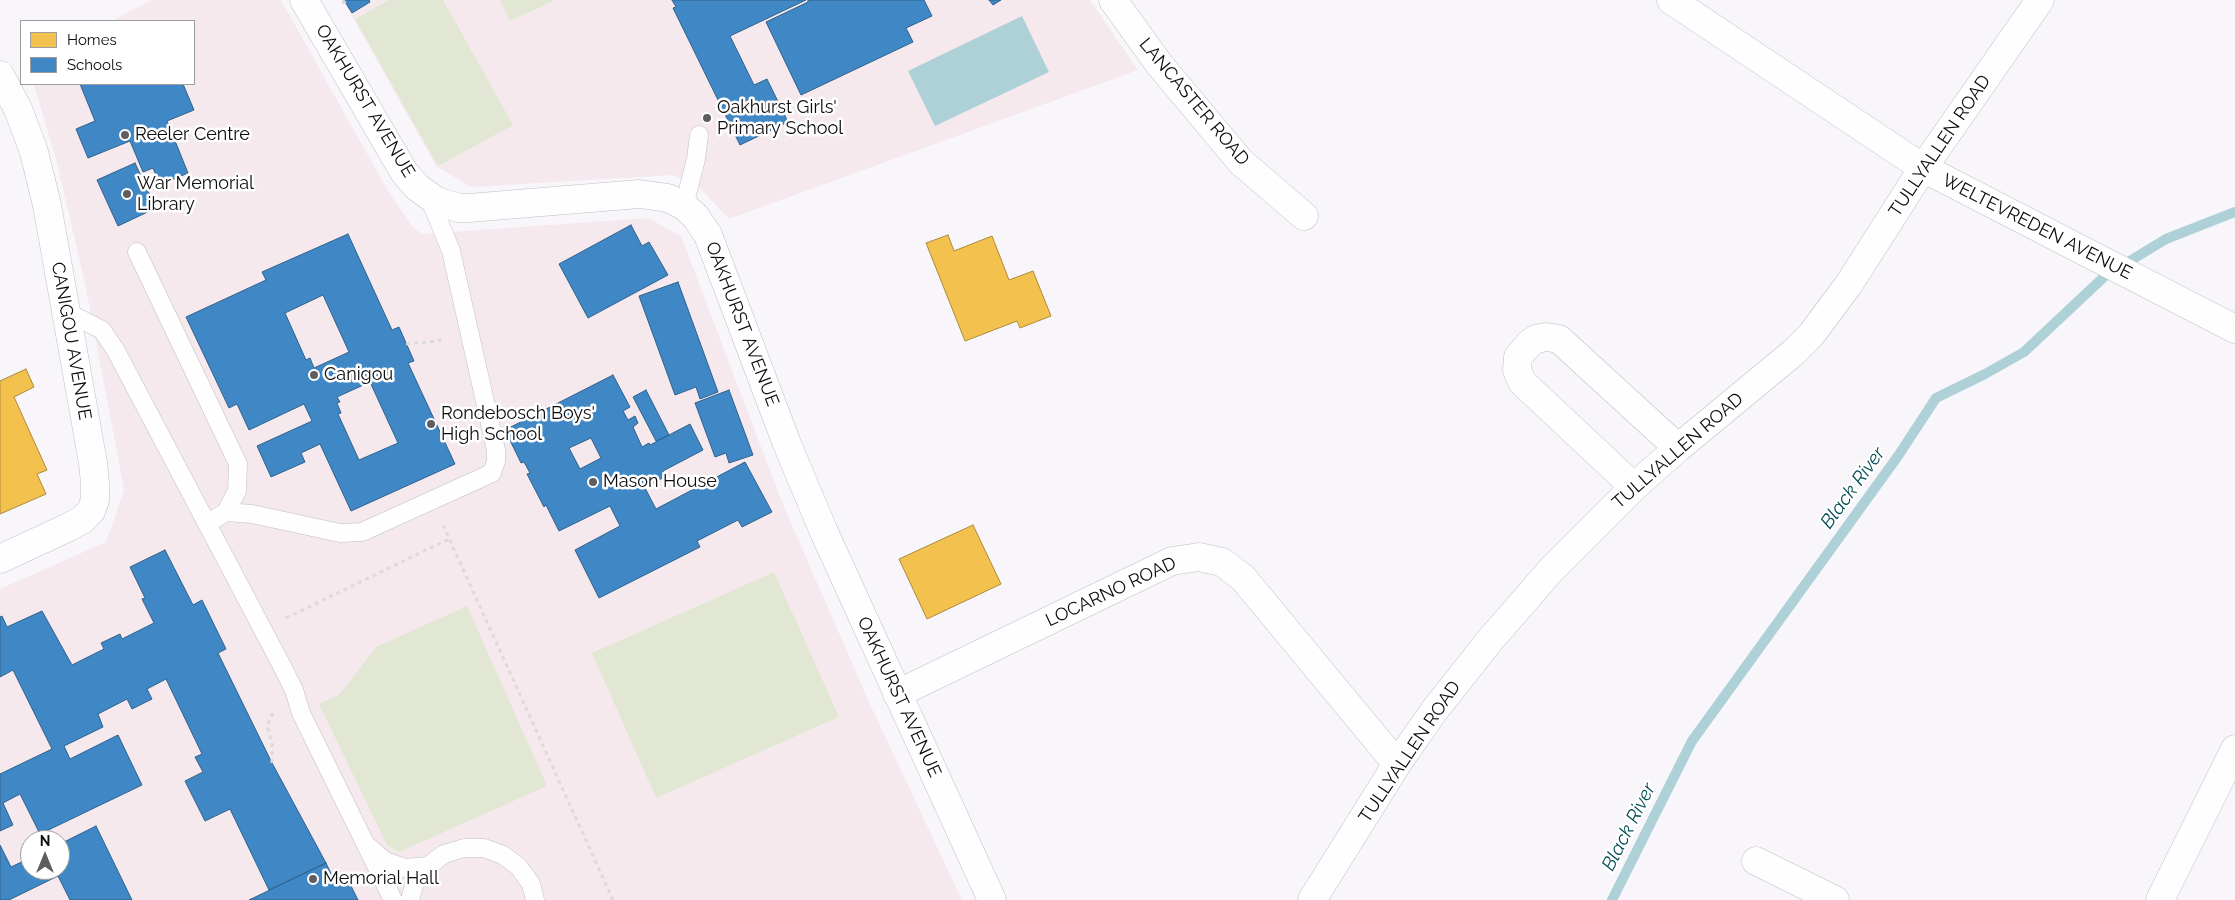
<!DOCTYPE html>
<style>
body{margin:0}
#map{position:relative;width:2235px;height:900px;overflow:hidden;background:#f8f6fb;font-family:Raleway,sans-serif}
canvas{display:block}
.legend{position:absolute;left:20px;top:20px;width:175px;height:65px;box-sizing:border-box;background:#fff;border:1px solid #9e9d9e;margin:0;padding:6px 9px;list-style:none;font-size:15px;color:#0c0b0d}
.legend li{display:flex;align-items:center;gap:10px;height:25px}
.legend b{width:25px;border:1px solid #9e9d9e}
.north{position:absolute;left:20px;top:830px;width:50px;height:50px;box-sizing:border-box;background:#fff;border:1px solid #9e9d9e;border-radius:50%;rotate:0deg;font-size:14px;font-weight:700;line-height:20px;text-align:center;color:#0c0b0d}
.north::after{content:'';display:block;margin:auto;width:18px;height:22px;background:#5f5d60;clip-path:polygon(50% 0,100% 100%,50% 72%,0 100%)}
</style>
<div id="map">
<canvas width="2235" height="900"></canvas>
<ul class="legend">
<li><b style="height:14px;background:#f2c14e"></b>Homes</li>
<li><b style="height:14px;background:#3f88c5"></b>Schools</li>
</ul>
<div class="north">N</div>
</div>
<script>
const context = document.querySelector('canvas').getContext('2d');
context.lineJoin = 'round';
function paint(path, color) { context.fillStyle = color; context.fill(path, 'evenodd'); }
const poly = rows => new Path2D(rows.map(r => 'M' + r).join(''));
function stroke(path, color, width, dash) { context.strokeStyle = color; context.lineWidth = width; context.lineCap = dash ? 'butt' : 'round'; context.setLineDash(dash || []); context.stroke(path); }
function drawText(font, color, halo, rows, align = 'center') {
  context.font = font + ' Raleway,sans-serif'; context.lineWidth = 5; context.setLineDash([]); context.textBaseline = 'middle'; context.strokeStyle = halo; context.fillStyle = color; for (const [text, x, y, turn = 0] of rows) {
    context.save(); context.translate(x, y); context.rotate((+turn || 0) * Math.PI / 180); context.textAlign = isNaN(turn) ? turn : align; if (halo) context.strokeText(text, 0, 0); context.fillText(text, 0, 0); context.restore();
  }
}
const education = poly([
 [151,0,281,0,388,191,412,226,422,234,648,218,681,236,782,502,869,702,962,900,0,900,0,589,106,542,124,490,86,288,57,163,34,84,194,84,194,21,112,21],
 [30,840,60,840,60,870,30,870],
 [343,0,1090,0,1138,70,729,219,698,186,673,175,471,187,436,166]
]);
const green = poly([
 [389,0,443,0,513,125,438,166,355,19],
 [500,0,555,0,510,21],
 [774,572,839,717,656,798,592,653],
 [467,606,547,786,399,852,387,845,319,704,339,695,376,647]
]);
const water = poly([
 [1022,16,1049,72,935,126,908,71]
]);
const homes = poly([
 [948,235,954,251,992,236,1009,280,1033,271,1051,316,1020,328,1017,321,965,341,926,243,948,235],
 [26,369,34,387,14,397,47,470,37,474,46,494,0,514,0,381,26,369],
 [973,525,1001,584,927,619,899,559,973,525]
]);
const schools = poly([
 [344,0,369,0,370,2,352,13,344,0],
 [672,0,806,0,730,36,754,85,767,79,788,122,740,145,673,8,676,7,672,0],
 [808,0,924,0,932,16,906,28,913,42,801,95,766,22,808,2,808,0],
 [989,0,1001,0,993,5,989,0],
 [80,84,183,84,194,110,167,121,188,173,160,185,153,168,143,172,130,141,88,158,76,129,95,121,80,84],
 [135,163,156,208,118,226,97,180,135,163],
 [631,225,642,246,649,242,668,275,588,318,559,264,631,225],
 [348,234,392,330,399,327,414,361,408,363,455,464,351,511,320,444,301,453,305,462,271,477,257,446,312,421,304,404,249,430,237,404,229,408,186,317,266,280,262,272,348,234],
 [323,295,349,352,314,368,310,358,306,360,285,313,323,295],
 [370,382,398,443,359,460,338,414,341,413,337,403,340,402,337,397,370,382],
 [678,282,718,392,700,399,696,387,675,395,639,296,678,282],
 [613,375,630,407,623,411,628,420,635,416,638,423,633,427,642,447,649,443,650,445,690,424,703,450,663,471,666,476,645,488,656,509,745,462,772,512,742,527,738,520,697,541,700,547,599,598,575,550,620,526,610,506,559,531,546,505,544,507,527,474,530,473,524,462,521,463,505,430,613,375],
 [591,438,601,458,580,469,569,448,591,438],
 [646,390,669,435,656,441,633,397,646,390],
 [729,390,753,455,729,463,726,453,715,457,695,403,729,390],
 [165,550,193,605,202,600,226,649,218,653,272,763,326,863,269,890,230,809,205,821,185,781,203,772,195,757,202,754,166,679,147,689,152,699,132,709,127,699,98,714,103,727,64,746,70,759,118,735,142,785,40,834,20,794,3,803,13,825,0,831,0,774,52,749,13,670,0,677,0,617,2,616,7,627,42,611,72,665,104,649,101,643,120,634,122,639,154,623,142,599,145,598,130,567,165,550],
 [96,826,132,900,70,900,58,876,9,900,0,900,0,845,11,867,30,858,30,870,60,870,60,844,96,826],
 [326,863,335,882,346,876,358,900,249,900,326,863]
]);
const stream = poly([
 [1612,900,1692,741,1898,456,1936,398,1985,374,2024,352,2105,276,2166,239,2235,212]
]);
const path = poly([
 [342,3,349,0],
 [406,344,437,341,445,338],
 [443,525,613,900],
 [286,618,449,539],
 [272,763,272,743,267,725,273,713]
]);
const lane = poly([
 [684,206,696,159,699,135],
 [137,252,238,464,237,491,226,512],
 [65,311,102,330,116,351,282,666,294,690,301,713,393,900],
 [208,523,226,512,252,514,340,533,362,532,492,473,496,461,496,450,451,251,429,197],
 [369,847,385,861,405,868,428,866],
 [410,900,415,882,428,866,444,854,464,848,484,848,503,855,519,867,531,884,535,900]
]);
const street = poly([
 [304,0,404,172,417,187,436,201,459,208,469,208,639,194,668,198,684,206,695,216,708,235,787,444,824,532,992,900],
 [1113,0,1159,64,1241,162,1304,216],
 [1671,0,1923,168,2235,329],
 [0,75,18,109,34,152,47,205,93,463,95,483,95,500,91,511,83,519,69,527,0,559],
 [1634,487,1522,382,1517,370,1518,357,1529,344,1536,339,1546,337,1559,339,1678,448],
 [897,694,1172,561,1199,557,1222,562,1243,578,1397,764],
 [1756,861,1835,900],
 [1312,900,1397,764,1434,711,1491,639,1552,569,1634,487,1678,448,1794,352,1811,335,1849,284,1923,168,2040,0],
 [2160,900,2235,749]
]);
const markers = [
 [707,118,5,"#5f5d60"],
 [125,135,5,"#5f5d60"],
 [127,194,5,"#5f5d60"],
 [314,375,5,"#5f5d60"],
 [431,424,5,"#5f5d60"],
 [593,482,5,"#5f5d60"],
 [313,879,5,"#5f5d60"]
];
const streetNames = [
 ["OAKHURST AVENUE",365,101,59],
 ["LANCASTER ROAD",1194,102,50],
 ["TULLYALLEN ROAD",1940,146,-56],
 ["WELTEVREDEN AVENUE",2037,227,27],
 ["OAKHURST AVENUE",742,324,69],
 ["CANIGOU AVENUE",71,341,80],
 ["TULLYALLEN ROAD",1678,451,-41],
 ["LOCARNO ROAD",1111,592,-25],
 ["OAKHURST AVENUE",899,697,65],
 ["TULLYALLEN ROAD",1410,752,-56]
];
const poiNames = [
 ["Oakhurst Girls'",717,108],
 ["Primary School",717,129],
 ["Reeler Centre",135,135],
 ["War Memorial",137,184],
 ["Library",137,205],
 ["Canigou",324,375],
 ["Rondebosch Boys'",441,414],
 ["High School",441,435],
 ["Mason House",603,482],
 ["Memorial Hall",323,879]
];
const waterNames = [
 ["Black River",1853,488,-54],
 ["Black River",1629,827,-63]
];
paint(education, '#f5e9ed');
paint(green, '#e2e7d4');
paint(water, '#aed1d7');
paint(homes, '#f2c14e');
stroke(homes, '#ad8a3a', 1);
paint(schools, '#3f88c5');
stroke(schools, '#30628e', 1);
stroke(stream, '#aed1d7', 10);
stroke(lane, '#c0bec2', 19);
stroke(street, '#c0bec2', 29);
stroke(path, '#dbdbdc', 3, [4, 4]);
stroke(lane, '#fefefe', 18);
stroke(street, '#fefefe', 28);
for (const [x, y, r, color] of markers) { const dot = new Path2D(); dot.arc(x, y, r, 0, 2 * Math.PI); context.fillStyle = color; context.fill(dot); stroke(dot, '#fff', 2); }
drawText('18px', '#0c0b0d', '#fff', streetNames);
drawText('18px', '#0c0b0d', '#fff', poiNames, 'left');
drawText('italic 19px', '#004d55', '#fff', waterNames);
</script>
